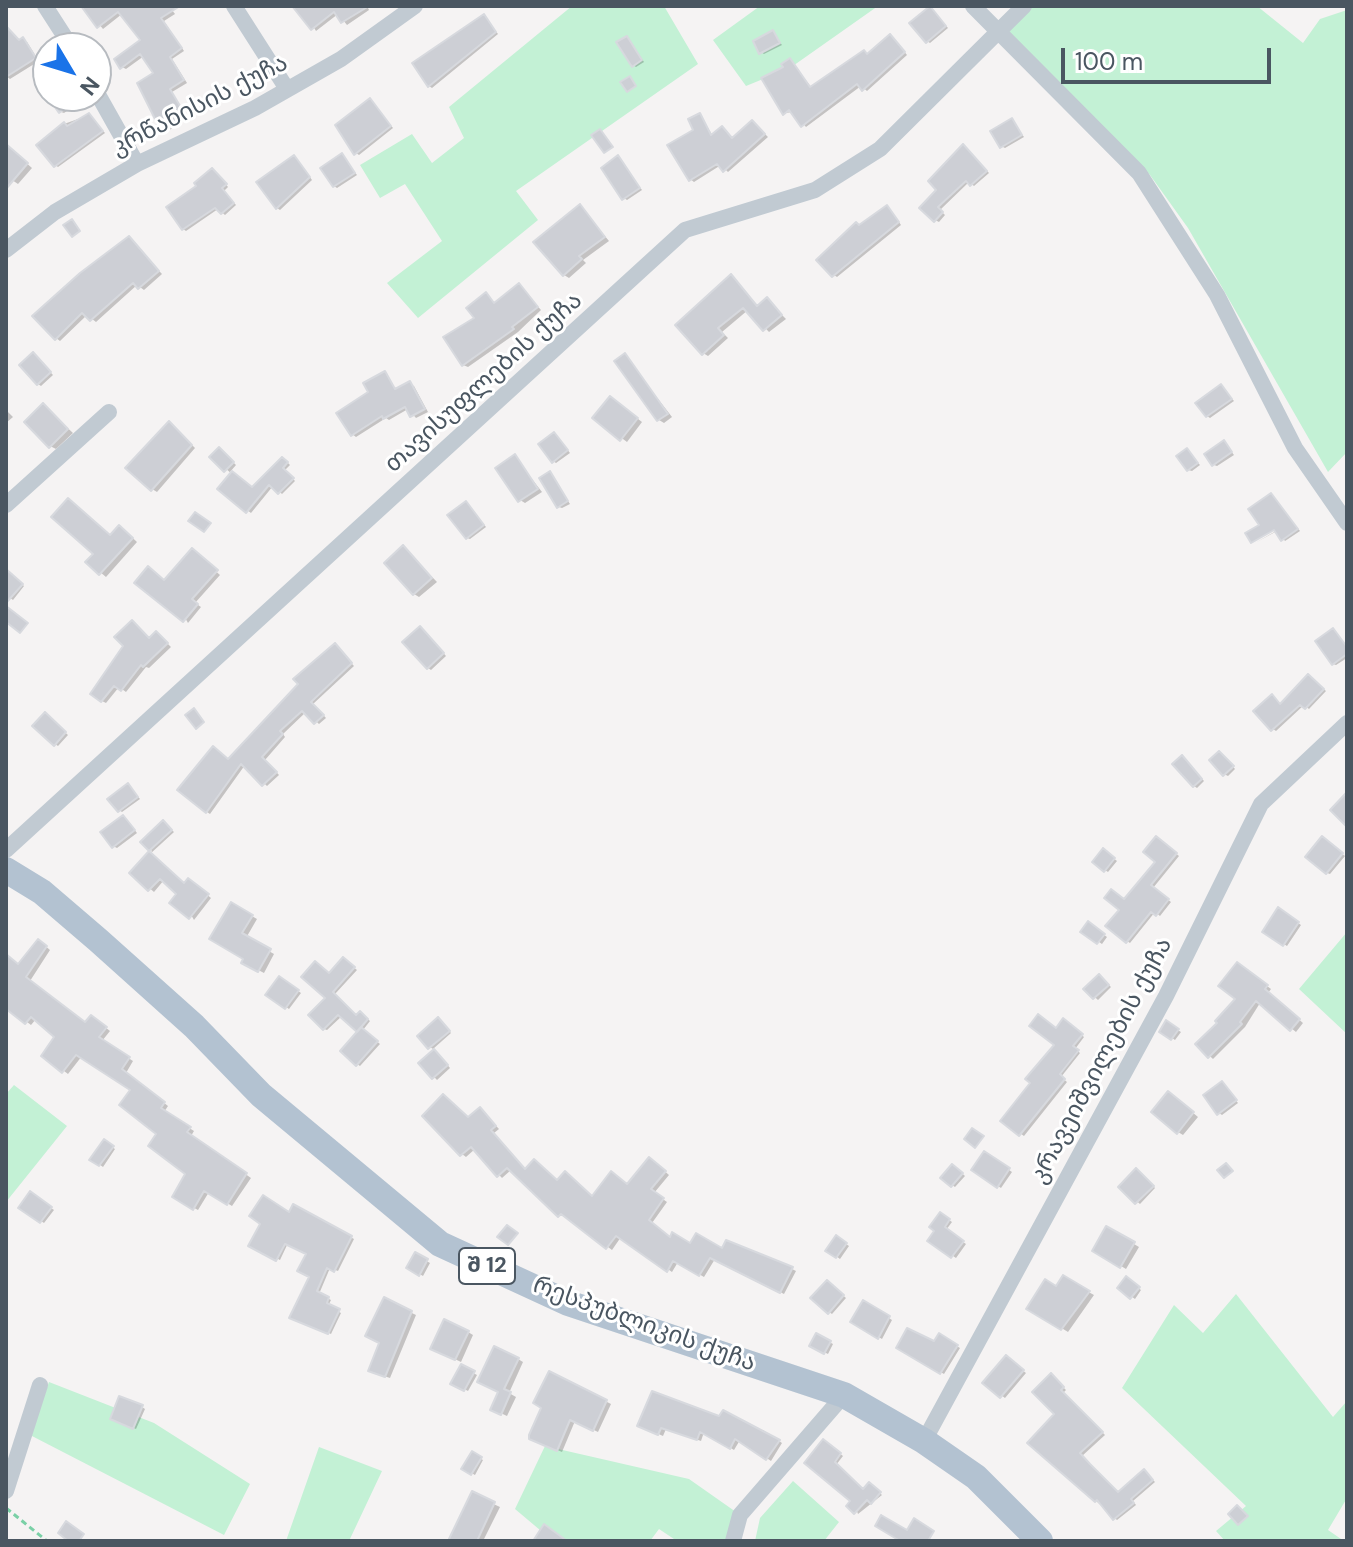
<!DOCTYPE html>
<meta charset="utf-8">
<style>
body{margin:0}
#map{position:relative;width:1353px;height:1547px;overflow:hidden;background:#f5f3f3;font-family:"DM Sans",sans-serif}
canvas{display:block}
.frame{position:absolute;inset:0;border:8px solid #4a5661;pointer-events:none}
.north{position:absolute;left:32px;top:32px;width:80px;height:80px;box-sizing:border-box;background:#fff;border:2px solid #b7bbc0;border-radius:50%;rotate:128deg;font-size:22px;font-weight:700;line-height:32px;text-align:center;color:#4a5661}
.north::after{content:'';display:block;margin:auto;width:28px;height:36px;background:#1a73e8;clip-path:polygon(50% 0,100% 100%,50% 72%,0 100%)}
.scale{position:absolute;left:1061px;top:48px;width:210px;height:36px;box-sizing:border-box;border:4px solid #4a5661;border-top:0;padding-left:10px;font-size:24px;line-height:28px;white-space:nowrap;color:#4a5661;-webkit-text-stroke:6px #fff;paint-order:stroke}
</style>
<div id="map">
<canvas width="1353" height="1547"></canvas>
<div class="frame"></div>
<div class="north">N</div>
<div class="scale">100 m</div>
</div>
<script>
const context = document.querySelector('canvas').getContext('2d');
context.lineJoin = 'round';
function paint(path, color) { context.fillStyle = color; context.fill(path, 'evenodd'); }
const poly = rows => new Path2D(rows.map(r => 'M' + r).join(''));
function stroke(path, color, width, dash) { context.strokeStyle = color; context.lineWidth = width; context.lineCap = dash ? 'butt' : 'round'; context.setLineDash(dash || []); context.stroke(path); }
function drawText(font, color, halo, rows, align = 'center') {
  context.font = font + ' "DM Sans","Noto Sans Georgian",sans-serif'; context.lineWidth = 6; context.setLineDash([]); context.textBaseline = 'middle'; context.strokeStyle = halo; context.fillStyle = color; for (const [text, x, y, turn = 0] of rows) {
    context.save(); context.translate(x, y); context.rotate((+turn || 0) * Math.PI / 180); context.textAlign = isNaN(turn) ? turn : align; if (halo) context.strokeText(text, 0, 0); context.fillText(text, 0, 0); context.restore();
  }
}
const green = poly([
 [572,6,664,6,698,64,516,191,538,220,418,318,387,283,442,241,405,184,380,198,360,165,412,134,432,163,464,138,449,107],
 [760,6,878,6,790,68,746,86,713,40],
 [1033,6,1257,6,1303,43,1320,19,1347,10,1347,452,1328,472,1188,228,1150,175,1004,34],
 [1347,932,1347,1034,1299,989],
 [14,1085,67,1126,6,1202,6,1094],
 [1236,1294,1333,1417,1347,1401,1347,1498,1328,1530,1344,1541,1225,1541,1216,1531,1246,1506,1122,1388,1174,1305,1203,1333],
 [49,1382,154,1423,250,1484,224,1535,30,1435],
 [545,1446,689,1479,736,1512,726,1541,677,1541,659,1529,650,1541,553,1541,515,1509],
 [319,1447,382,1471,349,1541,286,1541],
 [793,1481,839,1522,824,1541,755,1541,760,1518]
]);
const shadow = poly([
 [84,6,169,6,175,14,164,21,184,51,172,59,187,83,172,92,188,119,166,132,162,130,156,74,144,56,126,69,122,67,142,40,122,14,103,29],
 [301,6,367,6,369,10,347,25,338,14,316,31],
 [933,10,948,28,930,43,927,41],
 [484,16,498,34,432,88,429,86],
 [6,26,20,42,27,42,39,61,10,79,6,76],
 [773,33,782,45,764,54,761,52],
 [627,38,644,62,636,67,633,65],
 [894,39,907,55,867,91,861,86,806,127,793,112,785,113,786,68,790,60,812,88,864,52,868,55],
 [64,96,75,96,80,102,64,113,61,112],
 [371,101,393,128,359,155,356,153],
 [89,115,105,133,58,167,55,165,64,124],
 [700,115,713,136,723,128,733,139,753,122,768,137,728,172,721,165,694,182,690,179],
 [1012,121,1024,137,1005,148,1001,146],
 [6,145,32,168,18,184,6,176],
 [964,146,989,173,974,186,969,182,940,210,945,215,939,222,935,220,938,190],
 [342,156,357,175,337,188,334,186],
 [618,158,642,190,627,200,624,198],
 [297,159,312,180,280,210,277,208],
 [216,172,228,187,224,191,236,205,225,215,218,209,186,231,183,229],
 [580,206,609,241,583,260,586,263,569,278,564,275],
 [890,209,901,225,837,277,834,275,860,227],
 [129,239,162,274,144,290,137,285,96,322,87,315,60,341,56,338],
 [732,277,759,307,767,300,786,319,769,332,748,310,722,332,728,338,708,356,703,353],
 [519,285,541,310,518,332,468,367,463,365,486,295,496,304],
 [625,356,672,417,664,423,659,420],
 [36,357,53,375,41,386,38,384],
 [385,373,397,391,410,384,414,386,428,412,416,418,408,409,389,420,386,418,356,437,352,434,371,392],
 [1221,386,1234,401,1210,418,1207,416],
 [616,402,642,422,627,442,595,418],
 [44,406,73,433,56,449,50,446],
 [6,410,13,417,6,423],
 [173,426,195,448,157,492,152,489],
 [555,434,570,453,556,463,553,461],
 [1224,442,1234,455,1217,466,1214,465],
 [222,451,236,465,230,472,253,489,286,461,290,465,285,470,295,481,282,494,273,486,251,513,220,489,232,474,212,457],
 [1187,451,1200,465,1192,471,1188,470],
 [515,457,542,492,525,503,520,500],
 [550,474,570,504,562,508,559,507],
 [1271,495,1300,531,1285,541,1277,531,1255,543,1283,527,1262,526],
 [469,505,486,527,470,539,467,538],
 [125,531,137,542,106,577,88,562,111,537],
 [404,548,437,582,419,597,414,594],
 [195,553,220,575,195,603,201,607,188,623,165,582],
 [6,571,24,586,13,600,6,595],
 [136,625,150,639,160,636,171,647,149,668,146,667,126,692,119,687,106,703,102,701],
 [1334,630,1347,647,1347,658,1336,665,1333,664],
 [424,631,446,656,431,670,428,668],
 [335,646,354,666,313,704,326,718,319,724,306,712,283,734,285,737,265,760,279,775,267,786,245,765,210,814,207,812,229,761],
 [1311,678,1326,691,1309,709,1304,705,1276,731,1273,729,1281,705],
 [48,717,68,735,58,746,55,744],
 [1223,755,1235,769,1228,776,1224,774],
 [1185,760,1204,781,1197,788,1194,786],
 [131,788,140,799,122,812,119,810],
 [124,817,137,833,117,848,113,846],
 [166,825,174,832,150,854,185,885,193,883,211,898,194,920,179,894,164,880,154,892,132,873,152,851,143,842],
 [1159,840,1179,856,1153,888,1171,902,1160,916,1155,912,1130,943,1127,941,1125,902,1158,861],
 [1326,841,1345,856,1330,874,1327,873],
 [1107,853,1117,861,1108,872,1105,870],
 [231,904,257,919,246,938,274,954,264,973,243,962,246,958],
 [1279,910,1301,925,1287,946,1264,931],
 [1089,924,1107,937,1102,944,1083,931],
 [43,944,50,950,30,981,86,1024,96,1020,110,1031,102,1041,133,1061,126,1073,168,1106,164,1112,194,1131,191,1136,251,1178,232,1206,209,1192,198,1210,174,1197,188,1173,133,1090,82,1056,68,1074,44,1056,57,1037,36,1019,31,1025,6,1006,6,957,19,966],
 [346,961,357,970,335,994,357,1017,363,1015,370,1021,363,1030,380,1044,360,1066,357,1064,361,1030,342,1016,327,1030,324,1029,330,975],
 [1242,967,1271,989,1268,993,1303,1023,1296,1032,1260,1003,1245,1027,1213,1059,1197,1044,1220,1023,1238,999],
 [280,978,301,993,289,1009,268,994],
 [1102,978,1111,987,1098,1000,1086,989],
 [441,1022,451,1033,433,1049,430,1047],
 [1067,1023,1084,1037,1075,1049,1080,1053,1061,1077,1067,1082,1024,1136,1003,1121,1056,1045,1057,1030],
 [1166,1023,1181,1032,1175,1040,1162,1031],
 [437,1053,450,1068,437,1080,421,1063],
 [1222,1084,1238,1103,1222,1115,1219,1113],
 [1174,1097,1198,1117,1183,1135,1178,1132],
 [480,1109,499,1129,494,1133,526,1171,593,1198,628,1186,654,1162,669,1175,654,1193,667,1202,652,1223,671,1239,691,1246,723,1251,727,1243,792,1269,796,1271,784,1294,715,1259,704,1277,678,1262,672,1272,621,1237,612,1250,608,1247,566,1215,559,1216,511,1170,502,1178,475,1149,466,1157,462,1154,469,1119],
 [104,1142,115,1149,103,1167,92,1159],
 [985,1154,1012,1172,1001,1188,974,1170],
 [956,1168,965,1176,955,1187,952,1185],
 [1139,1172,1155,1188,1140,1204,1120,1187],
 [31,1194,54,1210,44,1223,21,1207],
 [294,1207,354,1239,338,1271,330,1268,319,1294,331,1300,328,1306,341,1313,331,1334,292,1317,312,1276,308,1253,288,1243,280,1260,251,1245,290,1215],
 [940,1214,952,1222,946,1230,966,1244,956,1258,930,1240,937,1230],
 [1107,1228,1139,1247,1126,1269,1094,1250],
 [837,1238,849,1246,840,1259,828,1250],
 [416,1255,430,1263,423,1276,408,1267],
 [1063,1278,1094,1295,1068,1332,1029,1308,1057,1288],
 [1126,1279,1141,1290,1135,1299,1120,1288],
 [830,1284,846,1298,832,1314,829,1312],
 [385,1300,416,1315,390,1378,375,1373],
 [864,1302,892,1320,882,1339,852,1321],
 [468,1332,473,1335,461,1362,438,1351],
 [817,1336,833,1344,828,1354,812,1346],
 [940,1336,960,1348,944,1374,899,1348,934,1344],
 [518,1359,523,1362,509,1393,516,1397,507,1416,492,1409],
 [1009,1360,1026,1373,1005,1398,985,1383],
 [462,1367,477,1375,468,1391,453,1383],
 [550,1373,611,1404,598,1432,575,1421,562,1452,536,1441],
 [1054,1378,1066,1390,1063,1393,1105,1435,1082,1456,1093,1469,1119,1494,1147,1474,1155,1482,1133,1501,1136,1505,1117,1520,1096,1501,1056,1414],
 [142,1407,145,1409,136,1429,115,1420],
 [643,1427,761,1433,763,1430,782,1443,771,1461,740,1440,734,1450,704,1432,701,1441,666,1429,663,1436],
 [827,1443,843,1456,836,1465,864,1491,872,1486,882,1495,858,1514,853,1501,807,1463],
 [472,1454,483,1460,475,1475,464,1469],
 [472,1494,500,1507,483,1541,450,1541]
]);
const building = poly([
 [81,6,180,6,161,18,182,48,170,57,184,80,170,89,186,116,161,131,137,83,153,73,140,54,120,69,114,59,140,40,118,12,97,28,81,6],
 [292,6,369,6,341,23,334,12,311,30,292,6],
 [930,6,946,26,926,43,909,23,930,6],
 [484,14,496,32,428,87,412,63,484,14],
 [6,26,19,40,23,37,36,58,6,77,6,26],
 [773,30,780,43,759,54,753,41,773,30],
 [890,34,905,52,862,91,857,84,801,127,789,110,783,115,761,78,783,67,781,64,790,58,810,87,864,50,867,54,890,34],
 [627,36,642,60,632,67,616,42,627,36],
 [630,76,636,86,627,92,620,82,630,76],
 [61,96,83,96,59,113,52,103,61,96],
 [370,98,391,126,354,155,335,125,370,98],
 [89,113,103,131,54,167,36,145,64,122,67,126,89,113],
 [700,113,711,135,722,126,732,138,752,120,765,134,723,172,717,164,689,181,667,145,693,130,688,119,700,113],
 [1012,118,1022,135,1000,148,990,131,1012,118],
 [600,129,613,147,604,153,591,135,600,129],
 [6,144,28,163,6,189,6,144],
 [963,144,987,171,970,186,966,181,938,207,943,212,934,222,919,208,936,190,928,181,963,144],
 [342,153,355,173,333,187,320,168,342,153],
 [294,155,310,177,276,209,256,182,294,155],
 [618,155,640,188,622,200,601,168,618,155],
 [212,168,227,184,222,188,234,203,221,214,215,208,182,230,166,207,196,186,194,183,212,168],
 [580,204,605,237,579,256,582,259,563,276,533,242,580,204],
 [887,205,899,222,832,277,816,260,856,222,859,225,887,205],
 [72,219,80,231,72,237,63,225,72,219],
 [129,236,159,271,138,289,133,283,90,321,82,313,55,340,32,316,80,273,129,236],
 [731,274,757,306,767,297,782,315,763,331,743,308,718,328,724,335,702,355,675,325,731,274],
 [519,283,538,307,512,327,514,329,462,366,443,337,474,318,466,308,486,292,494,303,519,283],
 [33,352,51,372,37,385,19,365,33,352],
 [625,353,668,414,657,421,614,361,625,353],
 [385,371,395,389,410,381,425,409,410,417,405,407,383,419,382,416,351,436,336,413,368,392,363,383,385,371],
 [1221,384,1232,399,1206,417,1195,403,1221,384],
 [610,396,638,418,620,441,592,418,610,396],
 [43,403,68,429,49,448,24,422,43,403],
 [169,421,192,445,151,491,125,468,169,421],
 [554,432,568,450,552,463,538,444,554,432],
 [1224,440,1232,452,1212,466,1204,454,1224,440],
 [219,447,234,462,224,472,209,457,219,447],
 [1187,448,1198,463,1187,471,1176,456,1187,448],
 [515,454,538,489,518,502,495,468,515,454],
 [282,457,288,462,283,468,294,478,278,494,269,485,246,513,217,489,232,471,252,487,282,457],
 [550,471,568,501,557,508,539,478,550,471],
 [1271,493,1298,529,1281,541,1274,530,1251,543,1245,533,1259,525,1248,509,1271,493],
 [68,498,110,535,119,525,133,538,99,575,85,562,93,554,51,517,68,498],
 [466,501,484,525,466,539,447,515,466,501],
 [195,512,211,523,204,532,188,521,195,512],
 [403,545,432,578,413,595,384,563,403,545],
 [192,548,218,570,192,599,198,604,183,622,134,583,148,566,164,580,192,548],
 [6,569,23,584,6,603,6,569],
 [6,606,28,623,20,633,6,622,6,606],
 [132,620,149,638,156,631,168,643,143,667,141,665,121,691,114,686,101,702,90,694,123,646,114,637,132,620],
 [420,626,444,653,427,669,402,642,420,626],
 [1333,628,1347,647,1347,654,1332,665,1315,641,1333,628],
 [335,643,352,663,311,702,324,715,314,724,302,711,280,731,283,734,262,757,277,772,262,786,241,764,206,813,177,790,213,746,228,759,298,684,293,679,335,643],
 [1308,674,1324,689,1305,709,1300,705,1271,731,1253,711,1272,694,1280,704,1308,674],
 [194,708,204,722,196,729,185,715,194,708],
 [45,712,66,732,54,746,32,726,45,712],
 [1219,751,1234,766,1223,776,1209,760,1219,751],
 [1182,755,1202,779,1193,787,1172,764,1182,755],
 [128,783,138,797,118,812,107,799,128,783],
 [1347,792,1347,827,1330,810,1347,792],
 [123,815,135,830,112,848,100,832,123,815],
 [163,820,172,830,149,851,140,842,163,820],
 [1156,836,1177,853,1151,885,1169,899,1156,916,1151,912,1126,943,1105,926,1119,910,1104,898,1111,889,1124,899,1155,862,1143,852,1156,836],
 [1322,836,1343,853,1326,874,1305,857,1322,836],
 [1103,848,1115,858,1104,872,1092,862,1103,848],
 [149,851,184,883,188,878,209,894,189,919,169,903,176,894,160,879,148,891,129,873,149,851],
 [231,902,253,915,242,933,271,949,258,972,241,963,243,959,209,939,231,902],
 [1278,907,1299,922,1283,946,1262,932,1278,907],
 [1088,921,1105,934,1097,944,1080,932,1088,921],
 [38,939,47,946,26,977,85,1022,91,1015,107,1027,99,1037,130,1057,122,1069,165,1102,161,1108,191,1127,187,1132,247,1173,227,1205,204,1191,193,1210,172,1197,185,1174,148,1146,156,1134,119,1105,130,1090,76,1055,62,1073,41,1056,54,1037,31,1017,25,1024,6,1009,6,954,18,964,38,939],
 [343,957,355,967,333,992,356,1015,360,1011,368,1019,357,1032,338,1015,323,1030,308,1015,325,998,301,977,315,961,329,973,343,957],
 [1237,962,1268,985,1265,989,1300,1019,1290,1031,1256,1001,1240,1022,1242,1024,1208,1058,1195,1044,1217,1023,1215,1021,1235,999,1218,986,1237,962],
 [1099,974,1109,985,1093,999,1083,989,1099,974],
 [279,976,299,990,285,1009,265,995,279,976],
 [1038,1014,1056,1028,1063,1018,1083,1034,1073,1046,1079,1050,1060,1074,1065,1079,1019,1136,1000,1121,1030,1083,1025,1079,1054,1045,1029,1026,1038,1014],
 [438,1017,450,1031,428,1049,417,1036,438,1017],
 [1166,1020,1179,1029,1171,1040,1159,1032,1166,1020],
 [361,1027,378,1041,356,1066,340,1051,361,1027],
 [434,1049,448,1065,432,1079,418,1063,434,1049],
 [1222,1081,1237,1100,1217,1115,1203,1095,1222,1081],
 [1168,1091,1194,1112,1177,1134,1151,1112,1168,1091],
 [443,1094,468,1117,480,1107,496,1126,491,1130,525,1169,534,1159,557,1180,565,1171,592,1196,611,1171,627,1184,649,1157,666,1171,651,1189,664,1198,649,1220,670,1237,672,1232,690,1243,696,1233,722,1248,726,1240,793,1267,780,1293,710,1258,699,1276,673,1261,667,1272,616,1236,606,1249,561,1214,558,1217,507,1168,497,1177,471,1147,460,1156,422,1116,443,1094],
 [972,1128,984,1136,975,1148,964,1139,972,1128],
 [104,1139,114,1146,99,1166,89,1160,104,1139],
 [984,1151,1010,1168,997,1188,971,1170,984,1151],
 [1226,1163,1233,1171,1224,1178,1217,1170,1226,1163],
 [952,1164,963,1173,951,1187,940,1178,952,1164],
 [1136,1168,1154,1186,1135,1204,1118,1187,1136,1168],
 [30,1191,52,1207,40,1223,18,1208,30,1191],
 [263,1195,289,1212,293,1204,352,1236,334,1272,327,1268,317,1291,329,1297,327,1303,340,1309,328,1334,289,1318,309,1277,297,1271,306,1254,285,1244,276,1261,248,1246,260,1224,249,1216,263,1195],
 [940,1212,950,1219,945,1227,964,1241,951,1258,927,1241,934,1231,929,1227,940,1212],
 [507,1225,518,1233,508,1245,497,1237,507,1225],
 [1106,1226,1135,1242,1120,1268,1092,1251,1106,1226],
 [836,1235,847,1243,836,1258,825,1251,836,1235],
 [415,1252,428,1259,419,1276,406,1268,415,1252],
 [1063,1275,1090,1291,1061,1330,1026,1309,1045,1279,1056,1286,1063,1275],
 [1126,1276,1140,1287,1130,1299,1117,1288,1126,1276],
 [827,1280,844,1295,828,1314,810,1298,827,1280],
 [384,1297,412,1311,385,1377,368,1371,379,1343,365,1336,384,1297],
 [863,1300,890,1316,878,1339,850,1322,863,1300],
 [444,1319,469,1331,455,1360,430,1349,444,1319],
 [907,1328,934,1341,939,1333,958,1345,940,1374,896,1348,907,1328],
 [816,1333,831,1341,824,1354,809,1346,816,1333],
 [494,1346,519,1358,504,1389,511,1392,501,1415,490,1410,498,1392,477,1382,494,1346],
 [1006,1355,1024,1370,1000,1398,982,1383,1006,1355],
 [461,1364,475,1371,464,1391,450,1384,461,1364],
 [549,1371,607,1400,593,1431,570,1420,557,1451,529,1439,529,1435,541,1408,533,1403,549,1371],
 [1051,1373,1064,1387,1061,1390,1103,1432,1080,1453,1090,1464,1118,1492,1144,1469,1153,1480,1131,1499,1134,1503,1113,1520,1097,1500,1095,1502,1027,1443,1054,1414,1032,1392,1051,1373],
 [652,1391,719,1416,723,1410,780,1440,766,1460,735,1439,730,1449,700,1432,697,1440,661,1428,658,1435,637,1426,652,1391],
 [119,1396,143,1405,133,1429,110,1419,119,1396],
 [823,1439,841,1453,835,1462,863,1489,869,1482,881,1492,871,1504,867,1500,854,1514,846,1506,850,1501,804,1463,823,1439],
 [472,1451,482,1457,471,1475,461,1469,472,1451],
 [472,1491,495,1502,477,1541,448,1541,472,1491],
 [1237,1505,1248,1516,1238,1525,1228,1514,1237,1505],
 [881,1515,907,1530,914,1518,934,1531,928,1541,900,1541,875,1526,881,1515],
 [66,1521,84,1534,79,1541,68,1541,58,1533,66,1521],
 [544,1524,567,1541,533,1541,544,1524]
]);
const path = poly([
 [6,1508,47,1541]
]);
const street = poly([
 [45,6,72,48],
 [234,6,287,89],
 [973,6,1139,173,1217,295,1295,448,1347,523],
 [96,91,137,164],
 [6,250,55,212,137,164,255,108,341,59,415,6],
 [6,505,109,412],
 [6,850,685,230,815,190,880,149,1024,6],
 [924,1441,1166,996,1261,804,1347,723],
 [6,1491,40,1385],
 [733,1541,740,1515,844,1395]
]);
const primary = poly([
 [6,870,42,892,98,940,194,1026,261,1095,440,1244,568,1303,844,1395,924,1441,976,1477,1040,1541]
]);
const shields = [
 [487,1266,56]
];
const shieldNames = [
 ["შ 12",487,1266]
];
const streetNames = [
 ["კრწანისის ქუჩა",200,106,-27],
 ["თავისუფლების ქუჩა",484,383,-42],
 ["კრავეიშვილების ქუჩა",1102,1061,-62],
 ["რესპუბლიკის ქუჩა",644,1325,20]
];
paint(green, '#c3f1d5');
paint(shadow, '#0003');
paint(building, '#cdcfd5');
stroke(building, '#d7d9de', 2);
stroke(path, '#7ad0a6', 3, [6, 4]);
stroke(street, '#c1cad2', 16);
stroke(primary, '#b3c2d1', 26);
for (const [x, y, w] of shields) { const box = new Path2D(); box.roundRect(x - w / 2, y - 18, w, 36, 6); context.fillStyle = '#fff'; context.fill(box); stroke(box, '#4a5661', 2); }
drawText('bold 22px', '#4a5661', null, shieldNames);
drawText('24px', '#4a5661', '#fff', streetNames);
</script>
